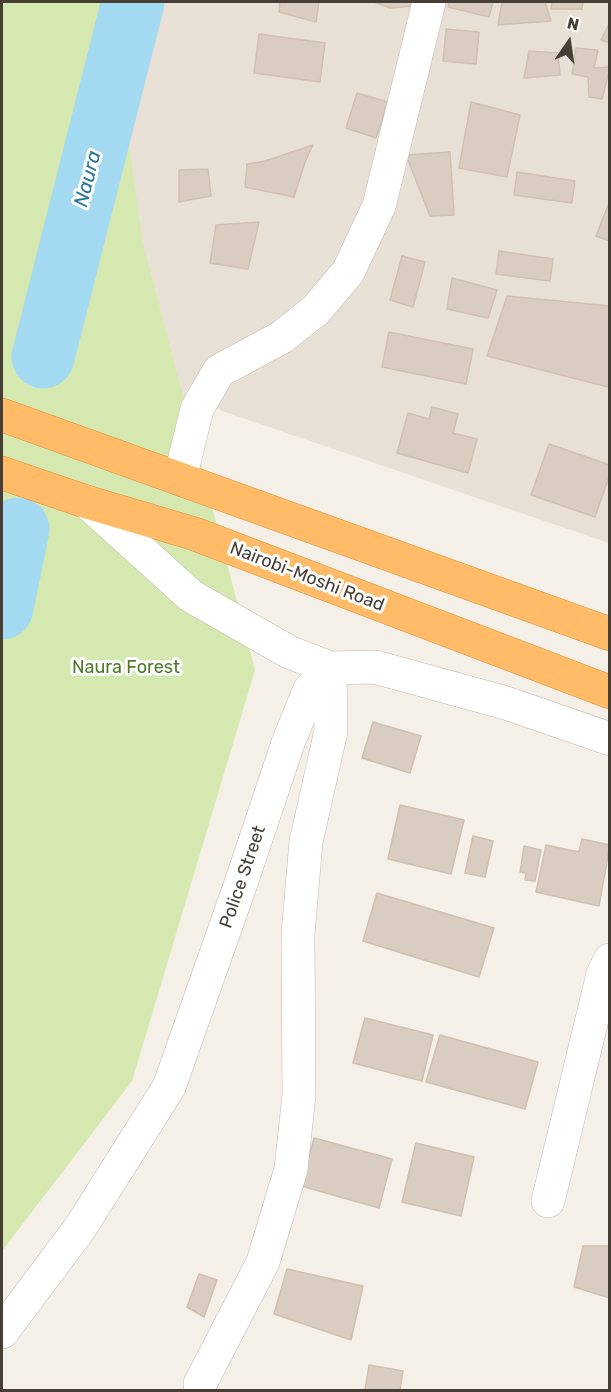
<!DOCTYPE html>
<style>
body{margin:0}
#map{position:relative;width:611px;height:1392px;overflow:hidden;background:#f4efe7;font-family:Rubik,sans-serif}
canvas{display:block}
.frame{position:absolute;inset:0;border:3px solid #473e36;pointer-events:none}
.north{position:absolute;left:539px;top:12px;width:60px;height:60px;-webkit-text-stroke:4px #fff;paint-order:stroke;rotate:13deg;font-size:16px;font-weight:700;line-height:24px;text-align:center;color:#473e36}
.north::after{content:'';display:block;margin:auto;width:21px;height:27px;background:#473e36;clip-path:polygon(50% 0,100% 100%,50% 72%,0 100%)}
</style>
<div id="map">
<canvas width="611" height="1392"></canvas>
<div class="frame"></div>
<div class="north">N</div>
</div>
<script>
const context = document.querySelector('canvas').getContext('2d');
context.lineJoin = 'round';
function paint(path, color) { context.fillStyle = color; context.fill(path, 'evenodd'); }
const poly = rows => new Path2D(rows.map(r => 'M' + r).join(''));
function stroke(path, color, width, dash) { context.strokeStyle = color; context.lineWidth = width; context.lineCap = dash ? 'butt' : 'round'; context.setLineDash(dash || []); context.stroke(path); }
function drawText(font, color, halo, rows, align = 'center') {
  context.font = font + ' Rubik,sans-serif'; context.lineWidth = 6; context.setLineDash([]); context.textBaseline = 'middle'; context.strokeStyle = halo; context.fillStyle = color; for (const [text, x, y, turn = 0] of rows) {
    context.save(); context.translate(x, y); context.rotate((+turn || 0) * Math.PI / 180); context.textAlign = isNaN(turn) ? turn : align; if (halo) context.strokeText(text, 0, 0); context.fillText(text, 0, 0); context.restore();
  }
}
const residential = poly([
 [2,2,609,2,609,543,2,336]
]);
const green = poly([
 [2,2,109,2,143,244,255,670,132,1081,2,1251]
]);
const river = poly([
 [43,357,133,2],
 [2,608,18,529]
]);
const building = poly([
 [280,2,319,2,316,22,279,12,280,2],
 [374,2,413,2,412,6,390,8,374,2],
 [449,2,493,2,489,17,448,7,449,2],
 [502,2,545,2,551,21,498,25,502,2],
 [552,2,583,2,582,9,551,9,552,2],
 [610,22,610,43,601,40,610,22],
 [446,29,479,32,476,64,443,61,446,29],
 [259,34,325,43,320,82,254,73,259,34],
 [576,48,598,50,594,68,610,67,602,99,589,97,588,77,572,74,576,48],
 [529,51,558,53,560,75,524,78,529,51],
 [357,93,388,102,376,138,346,128,357,93],
 [471,102,520,115,507,177,459,168,471,102],
 [313,145,305,162,294,197,245,187,247,164,265,161,313,145],
 [450,152,454,215,430,216,406,155,450,152],
 [208,169,211,196,179,202,179,170,208,169],
 [517,172,575,181,572,203,514,195,517,172],
 [610,200,610,241,596,236,610,200],
 [259,222,248,269,210,263,216,225,259,222],
 [499,251,553,259,550,281,496,274,499,251],
 [402,256,425,262,413,307,390,300,402,256],
 [452,278,497,290,488,318,447,309,452,278],
 [507,296,610,306,610,379,608,387,487,356,507,296],
 [389,332,473,349,466,384,382,367,389,332],
 [432,407,458,414,453,433,477,439,468,473,397,453,408,413,429,419,432,407],
 [549,444,610,465,610,474,595,517,531,495,549,444],
 [373,722,421,736,410,773,362,758,373,722],
 [400,805,464,820,451,874,388,859,400,805],
 [473,836,493,841,485,877,465,873,473,836],
 [582,839,610,845,599,906,536,892,546,845,579,852,582,839],
 [524,846,541,850,535,881,525,880,526,873,520,872,524,846],
 [377,893,494,928,479,977,363,941,377,893],
 [365,1018,433,1035,422,1081,353,1063,365,1018],
 [440,1035,538,1062,525,1109,426,1082,440,1035],
 [314,1138,392,1159,379,1208,301,1186,314,1138],
 [416,1143,474,1157,461,1216,402,1202,416,1143],
 [583,1246,610,1246,610,1298,574,1287,583,1246],
 [287,1269,363,1286,351,1340,274,1314,287,1269],
 [199,1274,217,1280,204,1317,187,1307,199,1274],
 [369,1365,403,1371,400,1390,365,1390,369,1365]
]);
const minor = poly([
 [180,478,197,409,219,371,282,337,316,310,348,272,379,206,429,2],
 [87,502,191,596,289,652,330,668,331,731,306,842,298,934,299,1095,291,1169,263,1262,200,1384],
 [548,1201,603,974,610,960],
 [2,1332,80,1228,169,1087,240,886,288,743,309,691,330,668,375,667,506,703,610,739]
]);
const highway = poly([
 [2,415,610,634],
 [2,473,87,502,195,534,610,692]
]);
const streetNames = [
 ["Nairobi-Moshi Road",307,577,21],
 ["Police Street",243,877,-71]
];
const parkNames = [
 ["Naura Forest",126,668]
];
const waterNames = [
 ["Naura",88,179,-76]
];
paint(residential, '#e8e0d5');
paint(green, '#d5e8b0');
stroke(river, '#a3daf1', 63);
paint(building, '#d9ccc0');
stroke(building, '#d0c0b0', 1.5);
stroke(minor, '#c2b8ad', 34);
stroke(highway, '#df8d36', 34);
stroke(minor, '#fff', 33);
stroke(highway, '#ffbb67', 33);
drawText('18px', '#473e36', '#fff', streetNames);
drawText('18px', '#517a28', '#fff', parkNames);
drawText('italic 20px', '#2a799c', '#fff', waterNames);
</script>
